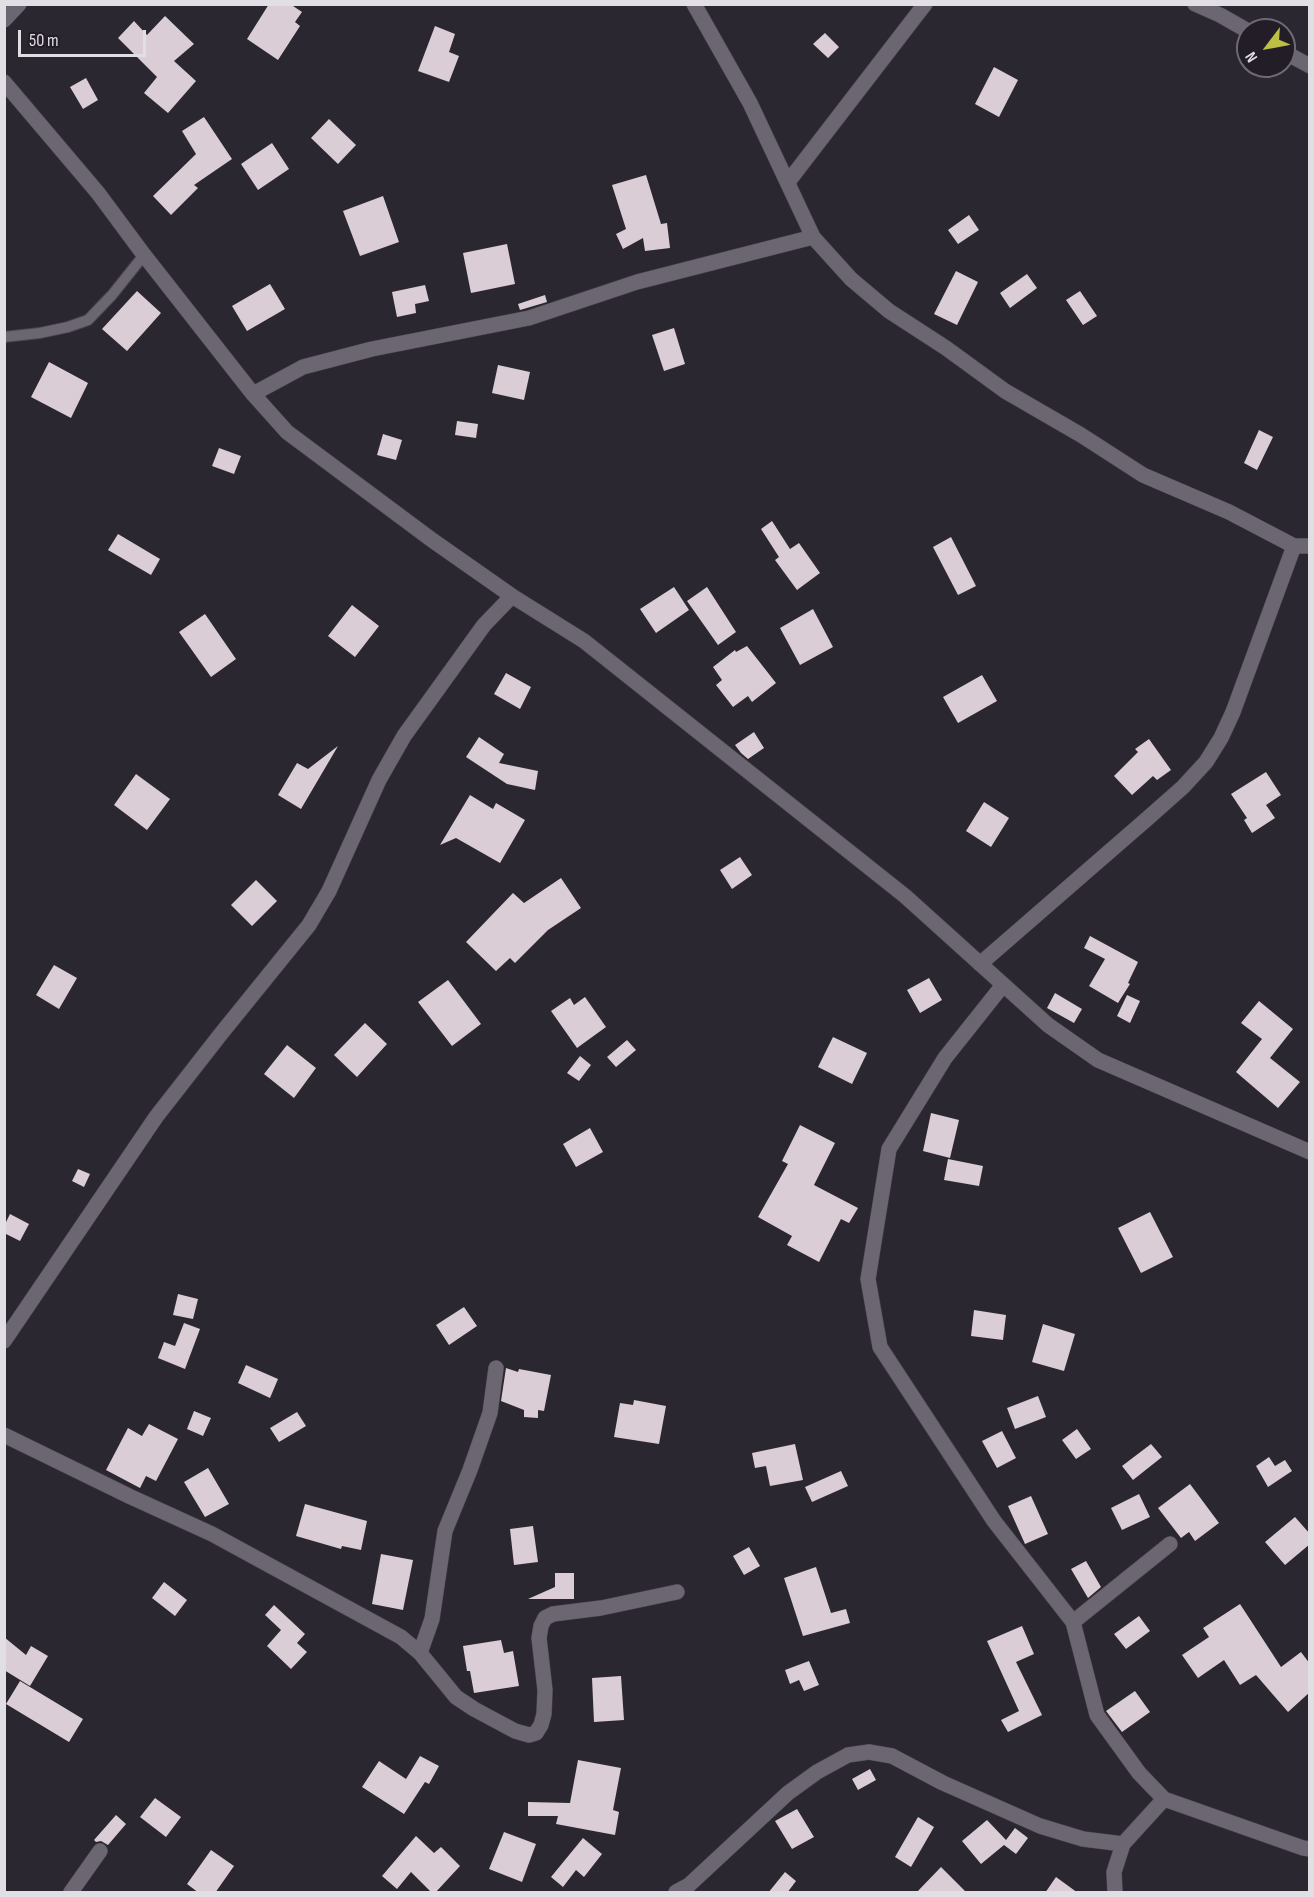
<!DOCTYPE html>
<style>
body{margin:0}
#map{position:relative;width:1314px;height:1897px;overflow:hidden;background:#2b2730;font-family:"Sofia Sans Condensed",sans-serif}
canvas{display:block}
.frame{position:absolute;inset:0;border:6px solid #e1dee4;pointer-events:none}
.north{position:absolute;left:1236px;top:18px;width:60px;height:60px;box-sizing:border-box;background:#221d26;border:2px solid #6e6a72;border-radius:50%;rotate:238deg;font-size:16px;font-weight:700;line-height:24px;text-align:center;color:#e1dee4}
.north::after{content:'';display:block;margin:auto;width:21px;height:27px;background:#bcbf44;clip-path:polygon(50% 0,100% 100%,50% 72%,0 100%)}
.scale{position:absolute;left:18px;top:30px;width:128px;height:27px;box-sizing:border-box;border:3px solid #e1dee4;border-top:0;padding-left:8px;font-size:18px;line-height:21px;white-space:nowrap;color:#e1dee4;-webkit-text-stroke:4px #221d26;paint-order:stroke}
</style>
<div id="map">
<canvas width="1314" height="1897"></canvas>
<div class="frame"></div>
<div class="north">N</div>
<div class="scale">50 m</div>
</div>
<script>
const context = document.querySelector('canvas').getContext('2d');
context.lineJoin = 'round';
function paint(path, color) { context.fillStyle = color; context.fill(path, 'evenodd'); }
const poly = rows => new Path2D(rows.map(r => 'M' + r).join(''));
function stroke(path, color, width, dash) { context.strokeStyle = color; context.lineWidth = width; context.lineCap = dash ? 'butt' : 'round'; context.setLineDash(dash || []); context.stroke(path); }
const building = poly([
 [269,4,290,4,302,12,295,22,300,26,278,60,247,39],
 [165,16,194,44,174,61,196,81,168,113,144,93,157,77,118,38,134,21,147,35],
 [435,26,455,34,449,52,459,56,449,82,418,71],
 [825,33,839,47,828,58,813,44],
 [994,67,1018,80,999,117,975,104],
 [86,78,98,100,83,109,70,87],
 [204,117,232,159,194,185,198,188,171,215,153,196,196,154,182,131],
 [329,119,356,145,338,164,311,138],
 [272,143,289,169,258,190,241,164],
 [646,175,661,224,667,223,670,248,645,251,643,238,623,249,616,234,626,229,612,185],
 [383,196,399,242,360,256,343,211],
 [969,215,979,230,958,244,948,230],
 [507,244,515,284,471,293,463,253],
 [956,271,978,282,957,325,934,314],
 [1027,274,1037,288,1010,308,1000,293],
 [270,284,285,309,247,331,232,306],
 [425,285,429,301,415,304,416,313,397,317,392,292],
 [137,291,161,313,127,351,102,329],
 [1080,291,1097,316,1083,325,1066,300],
 [545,295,547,302,520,310,518,304],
 [674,328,685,364,664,371,652,335],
 [49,362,88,383,71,418,31,397],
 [498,365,530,372,524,400,492,393],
 [457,421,478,424,476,438,455,435],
 [1259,430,1273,437,1257,470,1244,463],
 [383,434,402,440,396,460,377,455],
 [219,448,241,456,234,474,212,466],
 [772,521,790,549,799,543,820,573,797,590,775,560,779,557,761,529],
 [118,534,160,559,151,575,108,550],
 [951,537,976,586,958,595,933,547],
 [674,587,689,610,656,633,640,609],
 [707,587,736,632,718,645,687,601],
 [352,605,379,626,355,657,328,636],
 [813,609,833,647,800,665,780,628],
 [205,614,236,659,211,677,179,632],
 [747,646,776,683,752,702,748,696,733,707,716,685,722,680,713,667,735,650,736,652],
 [506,673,531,687,520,709,494,694],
 [982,675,997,701,958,723,943,697],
 [754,732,764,748,748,759,741,753,735,745],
 [479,737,504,754,499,763,538,771,535,790,507,784,466,757],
 [1149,739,1171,770,1157,780,1153,776,1132,795,1114,776,1138,752,1135,749],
 [338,746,301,809,278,795,297,763,308,769],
 [1266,772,1281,795,1266,805,1275,818,1252,833,1244,820,1247,818,1231,794],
 [136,774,170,799,147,830,114,805],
 [470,795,493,809,496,803,525,820,500,863,456,838,440,845],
 [984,802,1009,818,991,847,966,831],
 [740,857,752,875,732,889,720,870],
 [561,878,581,908,548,930,515,963,510,958,496,971,466,942,513,893,524,903],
 [256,880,277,901,252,926,231,905],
 [1090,936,1138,962,1128,983,1130,984,1118,1003,1089,986,1105,959,1084,948],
 [54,965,77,978,59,1009,36,995],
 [929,978,942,1000,920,1013,907,990],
 [448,980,481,1024,452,1046,418,1002],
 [1055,993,1082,1009,1074,1023,1047,1008],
 [1127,995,1140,1001,1130,1023,1117,1016],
 [585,997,606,1027,577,1048,551,1011,570,998,574,1005],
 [1259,1001,1293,1029,1270,1058,1300,1082,1278,1108,1236,1072,1262,1039,1241,1023],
 [365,1023,387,1044,357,1077,334,1055],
 [833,1037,867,1053,852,1084,818,1067],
 [627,1040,636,1050,616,1067,607,1057],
 [287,1045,316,1068,294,1098,264,1074],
 [580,1056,591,1065,579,1081,567,1073],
 [931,1113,959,1120,950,1158,923,1151],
 [800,1125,835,1143,814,1185,858,1208,849,1223,841,1219,819,1262,787,1245,792,1236,758,1217,788,1164,782,1161],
 [590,1128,603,1152,576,1167,563,1144],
 [948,1159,983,1166,979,1186,944,1180],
 [78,1169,90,1174,84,1187,72,1181],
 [1150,1212,1173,1257,1141,1273,1118,1228],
 [10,1214,29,1224,20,1241,4,1233,4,1226],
 [178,1294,198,1299,193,1319,173,1315],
 [464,1307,477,1326,449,1345,436,1325],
 [974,1310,1006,1315,1003,1340,971,1336],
 [184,1323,200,1329,185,1369,158,1358,164,1342,175,1346],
 [1043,1324,1075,1334,1064,1371,1032,1362],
 [246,1365,278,1379,270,1398,238,1383],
 [506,1368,518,1372,519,1369,551,1375,544,1411,538,1410,538,1418,524,1417,524,1410,501,1401],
 [1038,1396,1046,1417,1015,1429,1007,1408],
 [634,1400,666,1406,659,1444,614,1437,620,1403,633,1405],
 [194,1411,211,1418,203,1436,187,1429],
 [297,1412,306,1426,279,1442,270,1428],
 [149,1424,178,1439,156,1481,146,1476,140,1488,106,1470,128,1428,142,1436],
 [1077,1429,1091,1449,1076,1459,1062,1440],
 [1002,1431,1016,1458,997,1468,982,1441],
 [795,1444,803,1480,770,1486,766,1466,755,1468,752,1453],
 [1151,1444,1162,1457,1133,1480,1122,1466],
 [1269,1457,1275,1466,1285,1460,1292,1471,1268,1487,1256,1466],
 [208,1468,229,1504,205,1517,184,1482],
 [841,1471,848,1486,812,1502,805,1487],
 [1190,1484,1219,1523,1195,1541,1189,1532,1181,1538,1158,1508],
 [1139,1494,1150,1517,1122,1530,1111,1508],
 [1031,1496,1048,1534,1025,1544,1008,1506],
 [305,1504,367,1521,361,1550,342,1546,341,1549,296,1536],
 [1295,1517,1310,1534,1310,1544,1285,1565,1265,1542],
 [533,1526,538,1562,514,1565,510,1529],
 [749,1547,760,1566,744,1575,733,1556],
 [381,1554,413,1560,403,1610,372,1604],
 [1086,1561,1101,1587,1088,1598,1071,1569],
 [816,1567,831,1613,846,1609,850,1623,803,1636,784,1578],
 [555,1573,574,1573,574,1599,528,1599,555,1587],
 [164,1582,187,1600,175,1616,152,1598],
 [1240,1604,1281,1667,1301,1652,1310,1664,1310,1692,1288,1712,1256,1675,1240,1685,1224,1660,1198,1678,1182,1655,1209,1637,1203,1628],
 [274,1605,305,1634,297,1643,307,1652,291,1669,267,1646,281,1630,265,1615],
 [1139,1616,1150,1631,1126,1649,1114,1634],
 [1022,1626,1034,1654,1016,1662,1042,1715,1008,1732,1001,1720,1019,1711,987,1641],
 [4,1637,26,1655,31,1646,48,1656,30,1686,4,1670],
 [501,1640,504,1653,513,1651,519,1686,474,1693,470,1671,467,1671,463,1646],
 [809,1661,819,1685,804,1691,799,1680,790,1684,785,1670],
 [621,1676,624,1720,594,1722,592,1678],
 [20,1681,83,1719,69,1742,6,1704],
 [1135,1691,1150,1712,1122,1732,1106,1711],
 [420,1756,439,1766,429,1784,425,1782,404,1814,362,1787,379,1761,406,1779],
 [578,1760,621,1768,613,1810,619,1812,615,1835,556,1824,558,1816,528,1816,528,1802,570,1803],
 [870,1769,876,1780,858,1790,852,1779],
 [155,1798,181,1817,166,1837,140,1817],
 [797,1809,814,1837,792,1849,775,1821],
 [116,1815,126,1824,108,1845,101,1841,96,1842,94,1840],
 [918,1817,934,1827,911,1867,895,1857],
 [987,1820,1006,1840,1015,1828,1028,1838,1016,1854,1004,1845,981,1864,962,1841],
 [504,1832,536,1844,522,1882,489,1869],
 [416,1836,434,1853,441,1847,460,1866,435,1893,432,1893,411,1872,397,1889,382,1876],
 [583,1838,602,1854,584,1877,576,1870,563,1887,551,1877],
 [211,1850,234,1866,215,1893,199,1893,187,1884],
 [941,1867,967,1893,916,1893],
 [785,1872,796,1881,787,1893,768,1893],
 [1056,1877,1078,1893,1045,1893]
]);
const lane = poly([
 [4,337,40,333,68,327,88,320,112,295,144,255]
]);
const street = poly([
 [694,4,750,103,813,237,851,279,889,311,946,348,1005,391,1081,435,1143,475,1229,512,1294,546,1310,546],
 [1195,4,1220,15,1248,31],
 [4,20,19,4],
 [1284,52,1310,66],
 [4,82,98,193,144,255,253,394,287,432,432,540,512,596,584,641,905,896,1048,1025,1098,1060,1310,1152],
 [788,182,925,4],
 [253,394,303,367,372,349,529,318,637,282,813,237],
 [980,964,1148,818,1183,787,1206,762,1221,738,1233,712,1294,546],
 [1003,985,945,1058,889,1149,868,1279,880,1347,994,1521,1073,1622,1097,1715,1139,1773,1164,1799,1303,1848,1310,1849],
 [4,1341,156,1117,220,1035,309,925,329,891,379,780,404,736,484,625,512,596],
 [4,1435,131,1497,212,1534,379,1625,401,1637,420,1653,456,1697,474,1709,515,1731,529,1735,536,1733,541,1725,544,1714,545,1690,539,1638,541,1626,545,1618,553,1614,601,1608,677,1592],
 [1073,1622,1170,1544],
 [420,1653,432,1619,445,1531,470,1470,490,1413,496,1368],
 [71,1892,100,1851],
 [676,1892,689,1885,788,1793,817,1772,848,1755,869,1752,892,1756,943,1783,1040,1826,1083,1839,1123,1844],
 [1115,1892,1114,1872,1123,1844,1164,1799]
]);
paint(building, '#dacdd5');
stroke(lane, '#49464d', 12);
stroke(street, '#49464d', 16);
stroke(lane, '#6b6671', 10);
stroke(street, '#6b6671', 15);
</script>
